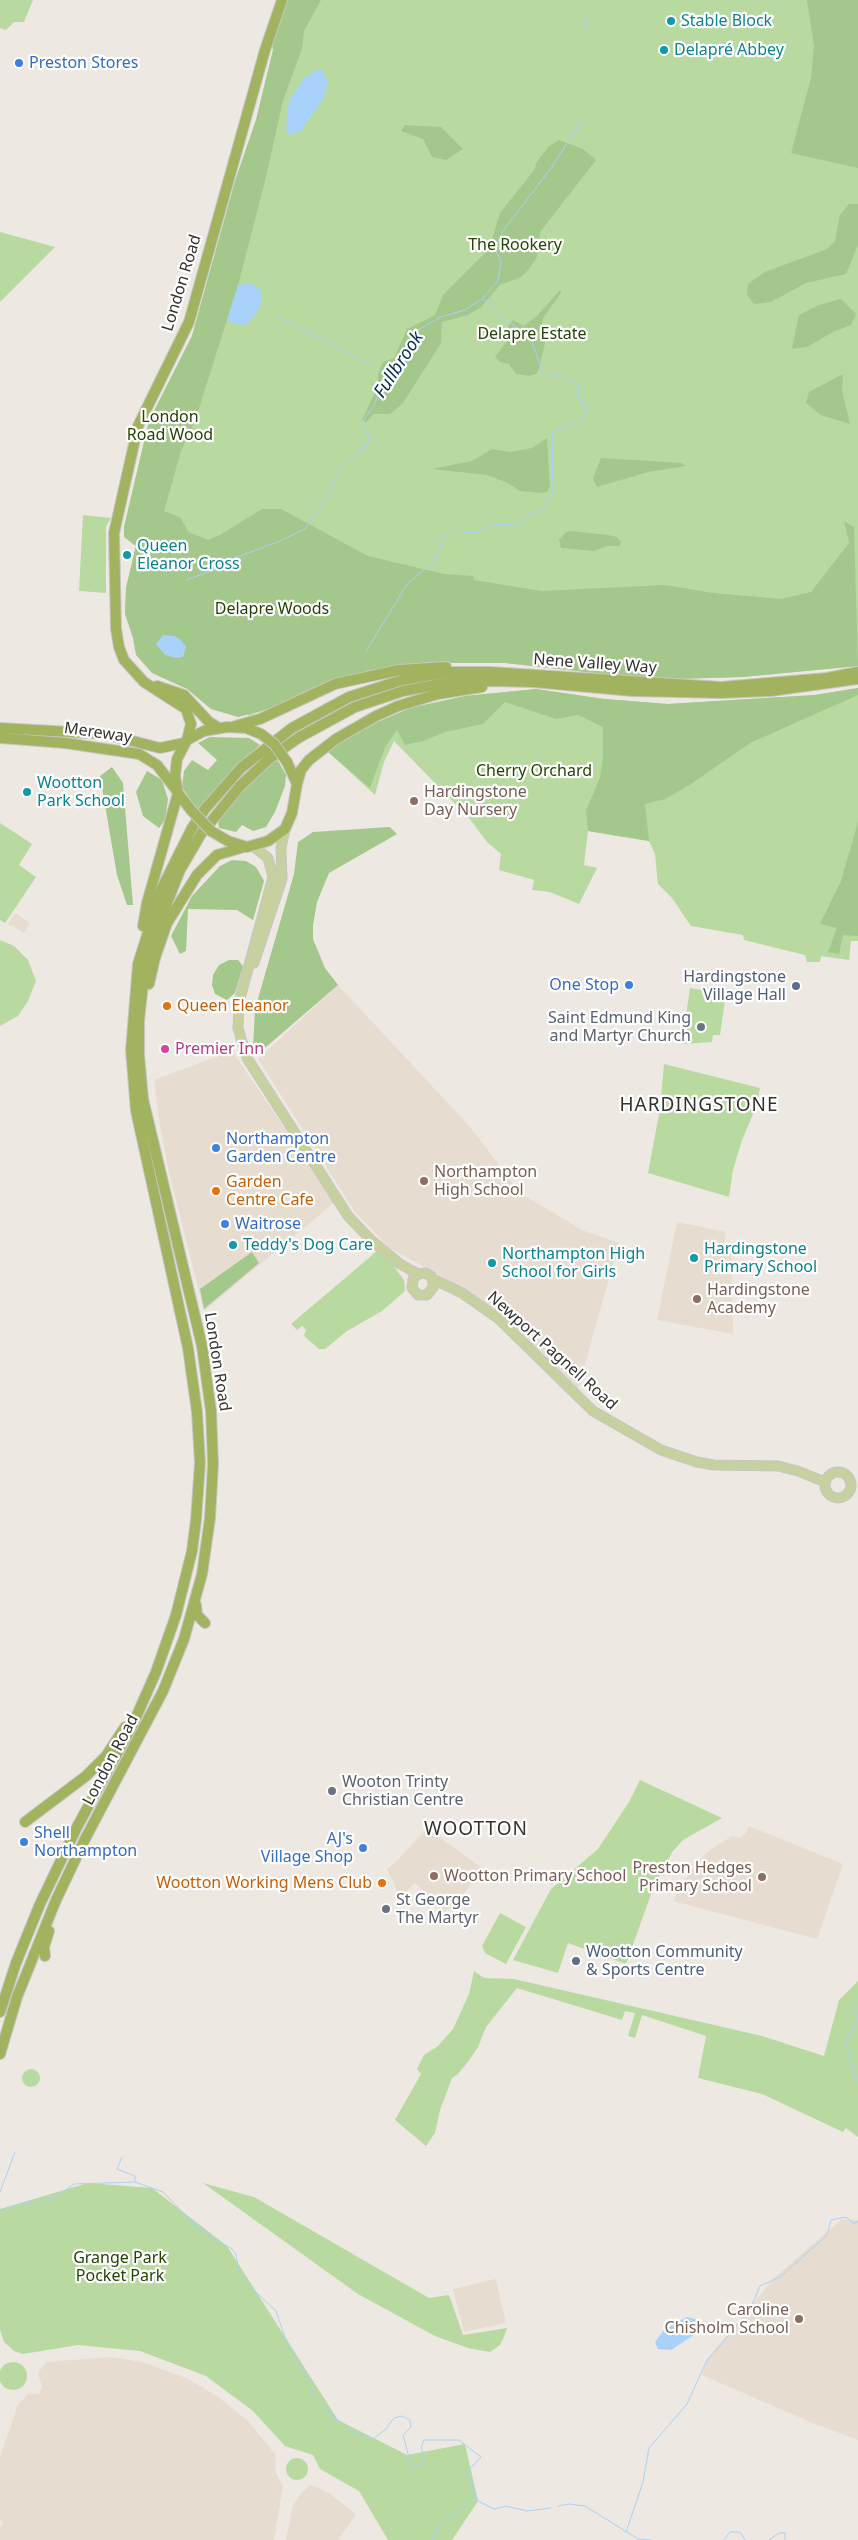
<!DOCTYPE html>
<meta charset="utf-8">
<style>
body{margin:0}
canvas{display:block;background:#ede8e1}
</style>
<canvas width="858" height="2540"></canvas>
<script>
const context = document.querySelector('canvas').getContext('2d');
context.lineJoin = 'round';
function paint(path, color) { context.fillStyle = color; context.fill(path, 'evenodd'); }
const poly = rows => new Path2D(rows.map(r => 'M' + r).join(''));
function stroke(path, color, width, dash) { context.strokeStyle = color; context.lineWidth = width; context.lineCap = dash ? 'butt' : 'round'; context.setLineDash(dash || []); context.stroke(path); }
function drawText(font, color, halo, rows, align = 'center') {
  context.font = font + ' "Noto Sans",sans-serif'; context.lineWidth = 4.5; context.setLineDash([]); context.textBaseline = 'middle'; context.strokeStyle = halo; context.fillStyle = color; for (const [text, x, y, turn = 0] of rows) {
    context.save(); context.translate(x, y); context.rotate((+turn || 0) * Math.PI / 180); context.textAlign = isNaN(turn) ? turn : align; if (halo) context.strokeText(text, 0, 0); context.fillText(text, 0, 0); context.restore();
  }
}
const built = poly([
 [15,913,30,923,24,933,8,924],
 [338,985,471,1128,520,1193,582,1230,619,1243,578,1389,513,1326,450,1281,388,1247,355,1212,258,1059],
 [232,1051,335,1202,204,1311,169,1172,160,1126,154,1080],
 [677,1222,726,1232,724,1245,731,1246,733,1334,657,1320],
 [749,1826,843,1864,817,1939,673,1901,682,1883,707,1852,732,1836,739,1838,745,1834],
 [427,1828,483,1869,455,1905,443,1912,442,1905,414,1883,401,1898,387,1869,395,1863],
 [842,2219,858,2220,858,2440,810,2422,702,2375,707,2360,774,2278],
 [496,2279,506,2323,464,2332,453,2289],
 [112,2357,142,2362,186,2378,217,2396,248,2421,275,2454,276,2473,283,2486,274,2540,0,2540,0,2527,4,2522,0,2519,0,2457,18,2405,28,2394,39,2394,42,2387,38,2373,46,2362],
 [311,2485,329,2493,356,2514,338,2540,286,2540,293,2505,303,2491]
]);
const green = poly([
 [0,0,33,0,24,22,14,22,6,30,0,28],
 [288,0,858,0,858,666,743,677,674,679,604,674,505,663,419,663,351,675,249,716,125,614,126,588,136,546,124,537,124,527,149,421,192,336,235,181,256,120,273,50,272,44],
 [0,232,55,247,0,302],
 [83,515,111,518,106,526,106,593,79,591],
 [858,688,858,941,851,941,849,960,821,956,820,962,807,962,805,955,744,940,743,935,691,926,672,898,658,884,655,854,649,841,588,831,584,865,597,868,579,904,550,892,532,890,534,880,499,870,501,854,487,842,469,818,394,741,384,762,375,795,327,751,371,725,410,708,465,696,536,689,604,699,668,704,815,695],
 [0,823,32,844,19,865,36,877,5,923,0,920],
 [0,940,14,946,28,960,36,981,28,1001,18,1016,0,1026],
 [690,988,726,994,720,1035,713,1035,712,1042,682,1044],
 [664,1064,760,1088,757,1105,742,1140,733,1170,729,1197,648,1173,660,1109],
 [377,1251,393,1265,404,1280,405,1291,382,1311,347,1331,325,1349,319,1349,304,1336,306,1330,302,1326,297,1330,291,1324],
 [640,1780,722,1818,683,1840,673,1851,654,1886,626,1964,568,1943,558,1973,513,1960,551,1889,598,1849,629,1802],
 [500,1913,526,1927,506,1964,485,1953,482,1946],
 [474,1971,484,1978,514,1979,762,2036,824,2056,839,2000,858,1981,858,2137,846,2128,843,2132,762,2094,698,2078,706,2036,642,2015,635,2038,628,2036,635,2013,625,2011,622,2020,517,1988,486,2027,478,2047,470,2059,458,2074,452,2078,440,2110,435,2133,426,2146,395,2120,421,2074,417,2069,424,2055,438,2046,453,2029,469,1994],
 '22 2078a9 9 0 1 1 18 0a9 9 0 1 1-18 0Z',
 [88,2183,152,2188,227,2246,338,2420,407,2455,465,2444,478,2501,452,2540,388,2540,359,2491,320,2469,313,2455,285,2446,253,2411,206,2376,140,2351,78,2345,23,2354,14,2351,4,2342,0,2330,0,2209],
 [203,2183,254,2197,429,2298,449,2295,463,2335,507,2328,504,2337,500,2345,490,2352,468,2348,435,2336,358,2294],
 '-1 2376a14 14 0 1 1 28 0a14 14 0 1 1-28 0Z',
 '286 2469a11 11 0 1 1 22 0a11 11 0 1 1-22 0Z'
]);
const forest = poly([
 [288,0,321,0,304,31,302,48,283,101,264,185,238,285,195,421,181,451,164,511,181,518,188,532,208,540,220,535,262,509,281,509,368,556,444,574,473,576,474,580,541,591,665,585,713,593,781,599,811,592,822,578,849,543,844,521,854,527,858,666,743,677,674,679,604,674,505,663,419,663,351,675,269,709,238,717,211,709,187,689,152,673,136,655,133,638,125,614,126,588,136,546,124,537,124,527,149,421,192,336,235,181,256,120,273,50,272,44],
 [807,0,858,0,858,168,791,153,811,78,814,46],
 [405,125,441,127,463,149,446,160,432,157,423,139,401,131],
 [559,140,583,149,596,160,540,232,537,257,529,269,521,277,500,285,481,307,468,315,442,322,441,343,403,403,390,414,374,414,366,422,362,420,378,386,378,374,383,362,394,358,407,329,435,315,443,295,489,249,500,213,535,169,536,163,549,146],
 [849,204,858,204,858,245,846,274,806,283,771,302,754,304,747,295,748,284,765,272,827,249,835,241,840,215],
 [560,290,561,293,543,318,542,325,547,334,539,369,536,374,529,376,516,374,509,364,500,362,495,357,509,338,508,326,513,320,524,326,537,316],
 [841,299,856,314,851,325,833,332,807,347,792,349,799,315,819,305],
 [843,374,842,390,850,424,821,415,806,403,809,392],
 [547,438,550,486,547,492,541,493,520,491,508,483,487,475,432,469,472,461,492,449,510,452,532,448],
 [601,458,681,463,686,466,648,472,597,487,593,478],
 [571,531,608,535,617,537,621,542,620,546,607,546,594,551,561,548,559,540,566,532],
 [858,688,858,695,750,743,688,786,665,799,645,804,649,841,588,831,586,811,600,777,603,758,603,727,578,715,556,719,505,702,483,724,445,732,423,741,405,745,397,730,385,747,370,788,327,751,371,725,410,708,465,696,536,689,604,699,668,704,815,695],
 [210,737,249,738,260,745,227,776,197,810,182,787,184,771,192,760,208,770,217,760,198,743],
 [277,759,286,775,285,786,275,812,266,827,253,831,242,825,236,832,219,828,218,821,249,783],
 [112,767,123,783,133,905,127,905,117,875,100,776],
 [147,771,162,780,168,799,165,820,159,828,143,816,136,792],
 [858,822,858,936,843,935,839,954,828,952,837,928,820,924,841,881],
 [390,827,397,834,329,873,317,902,313,925,313,939,325,968,338,985,259,1053,253,1049,255,1009,294,874,298,842,313,832],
 [232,860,246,861,256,867,264,881,253,920,237,910,188,909,186,951,180,954,171,936,192,896,220,866],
 [229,960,238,960,243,966,235,993,227,1000,215,994,212,985,213,975,219,965],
 [252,1252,259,1263,204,1309,200,1289]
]);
const water = poly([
 [322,69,328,83,323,99,301,131,291,135,286,130,289,100,304,78,314,71],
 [253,283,262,292,260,308,248,323,243,326,227,321,238,285],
 [163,635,175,636,182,641,186,647,183,657,177,658,165,655,156,644],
 [687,2317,695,2319,701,2326,697,2333,671,2350,658,2349,655,2342,664,2330]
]);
const stream = poly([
 [586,19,586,29],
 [278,316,370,365],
 [186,580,225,566,235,558,280,541,305,529,323,503,343,464,357,454,367,444,369,437,363,426,363,421,373,407,387,377,417,331,440,317,465,310,482,299,498,281,501,262,495,249,503,231,552,167,583,118],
 [366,651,408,583,435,561,443,538,451,531,476,533,494,524,518,525,524,523,531,514,545,509,553,491,552,435,558,429,583,419,586,413,588,408,579,399,578,385,565,378,544,375,532,342,518,328,498,315,483,299],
 [858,2007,856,2009,856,2023,846,2044,858,2084],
 [122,2157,117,2169,135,2176,135,2181],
 [0,2192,15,2152],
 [0,2212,25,2202,38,2204,54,2198,74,2184,135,2182,163,2192,199,2229,232,2249,236,2254,240,2277,276,2311,285,2337,311,2384,313,2394,338,2420,350,2430,373,2439,386,2429,394,2418,402,2416,410,2420,411,2427,403,2435,411,2465,417,2467,423,2463,425,2457,421,2448,424,2440,459,2440,481,2457,467,2472,478,2501,494,2509,506,2506,527,2511,551,2508],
 [558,2506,569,2504,585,2506,638,2539,651,2540],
 [626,2532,643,2482,649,2448,687,2404,707,2360,749,2312,760,2286,780,2277,827,2235,831,2220,846,2217,853,2223,858,2222],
 [432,2540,441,2524,476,2498],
 [724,2540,730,2532,740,2532,745,2540],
 [769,2540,779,2533,785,2533,785,2540]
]);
const major = poly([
 [253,846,268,858,273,877,239,1002,238,1028,247,1058,348,1216,371,1240,400,1264,418,1274,425,1273,431,1276,434,1286,427,1295,418,1295,412,1288,413,1279,418,1274],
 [254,963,282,879,281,848,285,829],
 [433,1279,462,1293,499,1319,593,1411,661,1450,697,1462,714,1465,778,1466,798,1471,825,1482],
 '825 1485a13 13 0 1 1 26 0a13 13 0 1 1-26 0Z'
]);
const highway = poly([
 [157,686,184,695,209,722,219,728],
 [235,726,260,719,335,684,399,670,446,667],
 [0,728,105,734,160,748,184,743],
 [0,738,65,743,139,754,157,765,177,791],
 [187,740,191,724,186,709,144,682,124,660,119,647,116,629,114,533,138,426,189,322,265,50,282,0],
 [297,784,301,770,309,760,336,739,376,716,398,706,438,694,482,687],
 [191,810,178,793,175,776,177,759,187,740,204,731,227,727,246,728,261,734],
 [211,831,228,841,247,847,268,841,285,829,292,813,297,784,287,762],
 [143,926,147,903,178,793],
 [149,984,155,958,167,923,197,875,217,855,244,847],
 [196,1605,197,1615,205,1623],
 [25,1822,86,1776,106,1756,125,1727],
 [45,1956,44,1947,49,1931],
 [0,2012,16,1963,40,1904,77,1827,133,1724,156,1672,176,1615,192,1551,196,1520,200,1463,197,1412,188,1348,136,1111,131,1050,138,964,162,888,192,828,205,809,241,768,292,728,349,697,402,680,449,672,490,672,721,687,827,678,858,672],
 [0,2054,17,1997,56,1900,85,1839,163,1691,184,1639,202,1574,210,1518,213,1464,211,1411,202,1346,143,1099,139,1055,139,1021,145,965,152,941,180,870,201,834,240,786,270,758,298,738,355,707,403,691,451,682,492,681,533,682,632,691,721,693,771,691,858,679]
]);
const highwayBridge = poly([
 [261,734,274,744,287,762],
 [191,810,211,831]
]);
const markers = [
 [671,21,5,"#0f9aa8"],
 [664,50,5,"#0f9aa8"],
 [19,63,5,"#3f7fe0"],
 [127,555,5,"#0f9aa8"],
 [27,792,5,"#0f9aa8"],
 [414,801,5,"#8d6e63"],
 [629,985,5,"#3f7fe0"],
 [796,986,5,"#5c6f8a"],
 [167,1006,5,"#e8710a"],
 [701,1027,5,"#6b7280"],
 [165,1049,5,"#d1479c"],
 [216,1148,5,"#3f7fe0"],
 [424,1181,5,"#8d6e63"],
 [216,1191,5,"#e8710a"],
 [225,1224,5,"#3f7fe0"],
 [233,1245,5,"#0f9aa8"],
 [694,1258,5,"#0f9aa8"],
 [492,1263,5,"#0f9aa8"],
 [697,1299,5,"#8d6e63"],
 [332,1791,5,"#6b7280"],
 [24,1842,5,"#3f7fe0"],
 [363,1848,5,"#3f7fe0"],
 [434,1876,5,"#8d6e63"],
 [762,1877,5,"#8d6e63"],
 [382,1883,5,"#e8710a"],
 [386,1909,5,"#6b7280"],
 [576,1961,5,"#5c6f8a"],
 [799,2319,5,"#8d6e63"]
];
const cultureNames = [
 ["Stable Block",681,21],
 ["Delapré Abbey",674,50],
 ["Queen",137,546],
 ["Eleanor Cross",137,564],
 ["Wootton",37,783],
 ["Park School",37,801],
 ["Teddy's Dog Care",243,1245],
 ["Hardingstone",704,1249],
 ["Primary School",704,1267],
 ["Northampton High",502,1254],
 ["School for Girls",502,1272]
];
const shopNames = [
 ["Preston Stores",29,63],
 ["One Stop",619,985,"right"],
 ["Northampton",226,1139],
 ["Garden Centre",226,1157],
 ["Waitrose",235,1224],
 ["Shell",34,1833],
 ["Northampton",34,1851],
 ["AJ's",353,1839,"right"],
 ["Village Shop",353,1857,"right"]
];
const parkNames = [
 ["The Rookery",515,245],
 ["Delapre Estate",532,334],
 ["London",170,417],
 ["Road Wood",170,435],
 ["Delapre Woods",272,609],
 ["Cherry Orchard",534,771],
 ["Grange Park",120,2258],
 ["Pocket Park",120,2276]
];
const streetNames = [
 ["London Road",182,283,-73],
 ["Nene Valley Way",595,664,4],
 ["Mereway",98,733,8],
 ["Newport Pagnell Road",552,1351,42],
 ["London Road",217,1362,81],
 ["London Road",111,1760,-62]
];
const educationNames = [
 ["Hardingstone",424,792],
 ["Day Nursery",424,810],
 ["Northampton",434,1172],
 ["High School",434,1190],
 ["Hardingstone",707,1290],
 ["Academy",707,1308],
 ["Preston Hedges",752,1868,"right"],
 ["Primary School",752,1886,"right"],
 ["Wootton Primary School",444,1876],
 ["Caroline",789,2310,"right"],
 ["Chisholm School",789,2328,"right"]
];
const serviceNames = [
 ["Hardingstone",786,977],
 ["Village Hall",786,995],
 ["Wootton Community",586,1952,"left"],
 ["& Sports Centre",586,1970,"left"]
];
const foodNames = [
 ["Queen Eleanor",177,1006],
 ["Garden",226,1182],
 ["Centre Cafe",226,1200],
 ["Wootton Working Mens Club",372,1883,"right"]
];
const worshipNames = [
 ["Saint Edmund King",691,1018,"right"],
 ["and Martyr Church",691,1036,"right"],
 ["Wooton Trinty",342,1782],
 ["Christian Centre",342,1800],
 ["St George",396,1900],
 ["The Martyr",396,1918]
];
const hotelNames = [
 ["Premier Inn",175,1049]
];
const waterNames = [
 ["Fullbrook",399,365,-57]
];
const quarterNames = [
 ["HARDINGSTONE",699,1106],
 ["WOOTTON",476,1830]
];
paint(built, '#e6ddd0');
paint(green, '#b8daa1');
paint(forest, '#a4c78c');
paint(water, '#a8d2f9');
stroke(stream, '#a8d2f9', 1);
stroke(major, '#c6c6c5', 11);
stroke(highway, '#c6c6c5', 12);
stroke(major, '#c7d1a0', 9);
stroke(highway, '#a2b360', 10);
stroke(highwayBridge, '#c6c6c5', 12, []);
stroke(highwayBridge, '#a2b360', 10);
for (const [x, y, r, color] of markers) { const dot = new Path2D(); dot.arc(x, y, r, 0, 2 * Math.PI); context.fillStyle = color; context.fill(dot); stroke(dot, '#fff', 2); }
drawText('16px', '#0d838f', '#fff', cultureNames, 'left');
drawText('16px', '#366cbe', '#fff', shopNames, 'left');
drawText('16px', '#244303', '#fff', parkNames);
drawText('16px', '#34322f', '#fff', streetNames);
drawText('16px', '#785e54', '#fff', educationNames, 'left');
drawText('16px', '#4e5e75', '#fff', serviceNames, 'right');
drawText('16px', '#c56008', '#fff', foodNames, 'left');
drawText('16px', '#5b616d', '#fff', worshipNames, 'left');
drawText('16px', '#b23c85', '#fff', hotelNames, 'left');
drawText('italic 18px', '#032c4b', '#fff', waterNames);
context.letterSpacing = '1px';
drawText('19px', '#34322f', '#fff', quarterNames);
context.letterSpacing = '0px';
</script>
